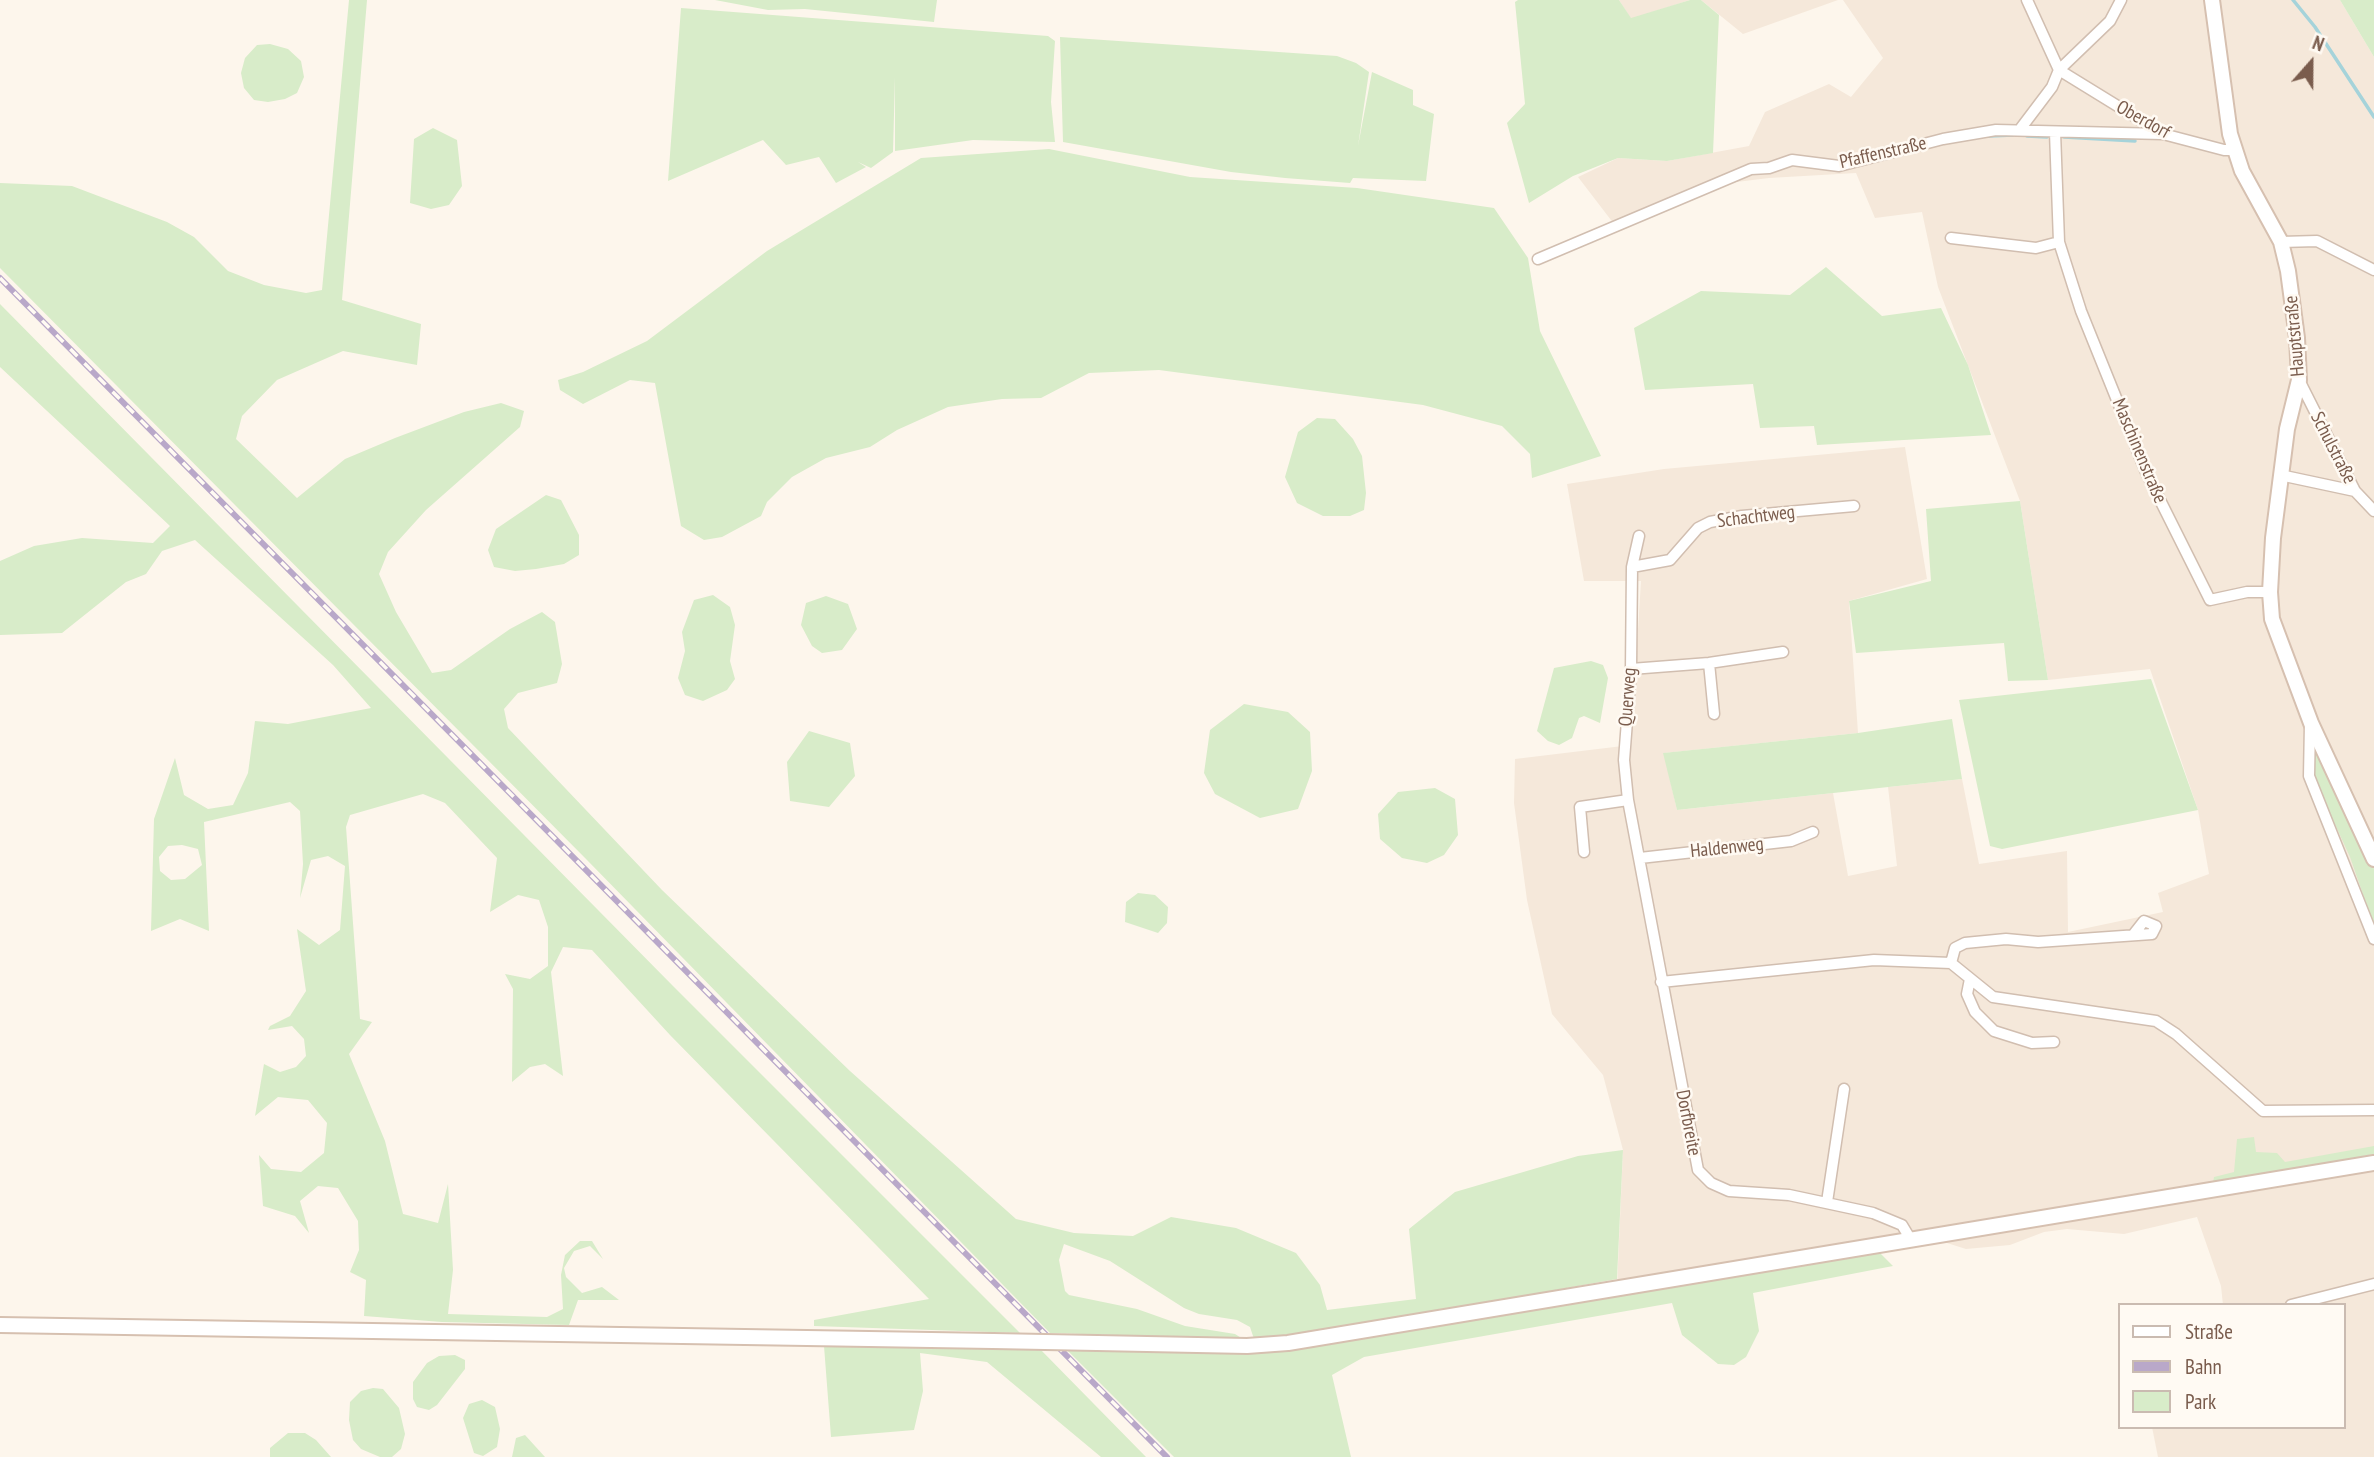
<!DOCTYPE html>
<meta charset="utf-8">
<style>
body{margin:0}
#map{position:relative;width:2374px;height:1457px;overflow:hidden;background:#fdf6ec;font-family:"PT Sans Narrow",sans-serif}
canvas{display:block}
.legend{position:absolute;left:2118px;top:1303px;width:228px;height:126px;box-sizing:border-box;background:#fffaf3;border:2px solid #cabbb1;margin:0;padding:9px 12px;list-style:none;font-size:21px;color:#7a5c4d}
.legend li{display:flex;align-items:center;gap:14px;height:35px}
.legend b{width:35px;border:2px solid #cabbb1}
.north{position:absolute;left:2276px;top:28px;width:70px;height:70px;-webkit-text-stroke:5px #fffaf3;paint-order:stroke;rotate:21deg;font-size:19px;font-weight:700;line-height:28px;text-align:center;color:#7a5c4d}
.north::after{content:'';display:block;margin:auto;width:24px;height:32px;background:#7a5c4d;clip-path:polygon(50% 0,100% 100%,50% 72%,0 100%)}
</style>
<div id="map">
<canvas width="2374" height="1457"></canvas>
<ul class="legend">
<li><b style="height:9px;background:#fff"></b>Straße</li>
<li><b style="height:9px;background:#b9a8c9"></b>Bahn</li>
<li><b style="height:19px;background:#d8ecc9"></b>Park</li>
</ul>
<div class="north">N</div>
</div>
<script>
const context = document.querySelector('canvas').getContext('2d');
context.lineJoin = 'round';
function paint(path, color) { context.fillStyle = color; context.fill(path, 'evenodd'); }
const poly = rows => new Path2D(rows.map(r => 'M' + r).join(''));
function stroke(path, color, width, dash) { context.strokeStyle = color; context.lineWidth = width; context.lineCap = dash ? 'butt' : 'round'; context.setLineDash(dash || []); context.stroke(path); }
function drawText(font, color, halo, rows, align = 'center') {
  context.font = font + ' "PT Sans Narrow",sans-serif'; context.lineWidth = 5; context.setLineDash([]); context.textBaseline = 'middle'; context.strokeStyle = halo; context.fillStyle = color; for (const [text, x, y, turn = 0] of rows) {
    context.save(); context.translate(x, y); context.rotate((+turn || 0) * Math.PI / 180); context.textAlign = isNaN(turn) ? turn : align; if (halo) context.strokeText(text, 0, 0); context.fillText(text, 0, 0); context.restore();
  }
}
const residential = poly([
 [1619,0,1690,0,1631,19],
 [1701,0,1838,0,1743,34],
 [1843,0,2340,0,2374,57,2374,1457,2158,1457,2152,1427,2344,1427,2344,1305,2223,1305,2221,1286,2197,1217,2124,1234,2067,1229,2044,1232,2010,1245,1966,1249,1928,1237,1617,1288,1623,1150,1603,1075,1552,1014,1527,900,1514,803,1515,759,1631,745,1641,581,1584,581,1567,484,1664,469,1905,447,1927,579,1849,601,1858,733,1664,753,1677,810,1833,793,1848,876,1897,866,1888,787,1962,779,1979,864,2067,851,2068,932,2163,912,2158,893,2209,874,2198,810,2150,669,2048,680,2020,501,1938,287,1922,212,1875,218,1856,173,1769,178,1696,187,1614,224,1578,177,1618,158,1667,161,1749,146,1765,112,1829,84,1851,97,1883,58]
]);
const green = poly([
 [349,0,367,0,342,300,421,324,417,365,343,351,277,380,242,416,236,439,297,498,345,459,395,438,464,412,501,403,524,411,520,427,426,510,388,552,379,574,396,612,432,673,451,670,510,629,542,612,555,622,562,664,557,683,518,693,504,709,508,728,662,890,850,1071,1016,1219,1074,1233,1133,1236,1171,1217,1236,1228,1296,1253,1320,1285,1327,1310,1416,1299,1409,1229,1455,1192,1578,1156,1623,1150,1617,1279,1354,1326,1254,1339,1250,1327,1237,1320,1199,1314,1184,1308,1110,1261,1064,1244,1059,1260,1065,1291,1069,1295,1137,1309,1185,1326,1235,1334,1243,1339,1050,1333,587,860,0,268,0,183,72,186,167,222,194,237,228,271,264,285,306,293,322,290],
 [715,0,937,0,934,22,805,9,768,10],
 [1518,0,1619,0,1631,18,1690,0,1701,0,1719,15,1713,153,1667,161,1618,158,1573,176,1529,203,1507,123,1525,104,1515,2],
 [2340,0,2374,0,2374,57],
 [681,8,1048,36,1055,41,1051,102,1055,142,973,140,895,151,895,77,893,152,871,168,858,162,866,167,836,183,819,157,786,165,763,140,668,181],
 [1060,37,1337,56,1356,63,1369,72,1358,146,1372,72,1413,90,1413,105,1434,114,1426,181,1353,178,1350,183,1285,178,1231,172,1063,142],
 [270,44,288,49,301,61,304,77,297,93,285,99,268,102,254,100,244,88,241,73,245,58,257,45],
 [433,128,457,140,462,186,449,205,431,209,410,203,414,139],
 [1049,149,1190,177,1357,188,1494,208,1528,258,1540,331,1601,456,1532,478,1530,454,1502,426,1423,405,1159,370,1089,373,1041,398,1002,399,948,407,897,430,870,447,826,458,792,477,767,502,761,516,722,537,704,540,681,526,655,383,630,380,583,404,560,390,558,380,583,372,647,341,767,251,921,158],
 [1826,267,1882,316,1941,308,1968,365,1991,435,1817,445,1814,426,1760,428,1753,384,1645,390,1634,328,1701,291,1790,295],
 [0,304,673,986,1020,1333,814,1326,814,1320,929,1299,670,1035,592,950,563,947,551,972,563,1076,545,1064,530,1067,512,1082,513,989,505,974,530,979,548,966,548,927,539,900,518,895,490,912,497,858,445,803,423,794,350,815,346,827,360,1019,372,1022,349,1054,385,1141,403,1214,438,1223,448,1184,453,1270,448,1314,547,1317,563,1309,561,1275,565,1255,580,1241,592,1241,603,1259,590,1246,574,1251,564,1268,566,1277,582,1293,602,1287,619,1300,578,1300,569,1325,442,1322,364,1316,366,1280,350,1272,359,1250,358,1221,338,1188,318,1186,300,1201,309,1233,295,1216,263,1206,259,1155,271,1169,301,1172,324,1153,327,1123,308,1100,278,1097,255,1116,264,1064,280,1072,296,1067,306,1056,304,1039,292,1026,268,1030,270,1026,290,1016,306,991,297,929,319,945,340,930,345,866,328,856,311,860,300,898,303,864,300,811,290,802,204,822,209,931,180,919,151,931,154,819,175,758,184,795,208,809,233,805,248,773,255,721,288,724,371,708,333,665,195,540,162,551,146,574,126,582,62,633,0,635,0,561,34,546,82,538,153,543,170,526,0,367],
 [182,845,198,849,202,865,185,879,171,880,160,871,159,857,168,846],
 [1317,418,1335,419,1353,439,1362,456,1366,493,1364,510,1350,516,1323,516,1297,503,1285,477,1298,432],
 [546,495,561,500,579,535,579,555,564,564,536,569,515,571,494,567,488,550,496,529],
 [2020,501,2048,680,2008,681,2004,643,1856,653,1849,601,1931,581,1926,509],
 [713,595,730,607,735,625,730,661,735,679,727,690,703,701,685,695,678,678,685,651,682,632,694,600],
 [826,596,848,604,857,629,842,650,822,653,812,646,801,625,806,603],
 [1591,661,1603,665,1608,678,1600,723,1584,716,1579,718,1572,738,1559,745,1548,741,1537,731,1554,668],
 [2151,679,2198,810,2002,849,1990,846,1959,700],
 [1244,704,1288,712,1310,732,1312,771,1298,809,1260,818,1215,794,1204,773,1210,730],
 [1952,719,1962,779,1677,810,1663,753,1858,733],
 [809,731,850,743,855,776,829,807,790,801,787,762],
 [2314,742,2374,869,2374,926,2350,857,2312,774],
 [1435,788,1455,799,1458,835,1444,855,1427,863,1402,858,1380,839,1378,814,1398,792],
 [1138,893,1155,895,1168,907,1167,923,1158,933,1125,922,1126,902],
 [2254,1137,2256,1152,2277,1153,2285,1162,2374,1146,2374,1154,2213,1183,2214,1177,2234,1172,2237,1139],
 [1878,1251,1893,1266,1753,1293,1759,1331,1746,1357,1734,1365,1718,1364,1682,1335,1672,1303,1364,1357,1332,1375,1351,1457,1174,1457,1067,1350,1261,1353],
 [824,1346,1040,1349,1146,1457,1101,1457,987,1362,920,1353,923,1391,914,1430,831,1437],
 [455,1355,465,1360,465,1369,437,1405,429,1410,417,1407,413,1399,413,1382,427,1363,439,1356],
 [373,1388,383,1389,399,1408,405,1434,401,1449,392,1457,380,1457,361,1449,353,1440,349,1420,350,1402,361,1391],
 [482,1400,495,1407,500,1429,497,1447,483,1456,474,1453,463,1418,469,1404],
 [288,1433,305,1433,316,1440,331,1457,270,1457,270,1448],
 [525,1435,545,1457,512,1457,516,1438]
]);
const stream = poly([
 [2293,0,2315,27,2374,117],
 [1989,136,2013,135],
 [2027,136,2047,137],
 [2064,137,2135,141]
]);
const minor = poly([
 [2027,0,2059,70,2163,134,2224,150,2234,150],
 [2021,128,2052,87,2059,70,2110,21,2121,0],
 [2055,132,2059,242,2081,311,2146,472,2210,600,2247,592,2270,592],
 [1951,238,2036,248,2059,242],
 [2281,242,2317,241,2374,270],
 [1538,259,1751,169,1769,168,1792,160,1839,166,1943,139,1996,130,2163,134],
 [2299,380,2355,491,2374,511],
 [2280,475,2355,491],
 [1639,536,1632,567,1631,669,1624,760,1628,800,1698,1170,1711,1183,1729,1191,1789,1195,1873,1213,1902,1225,1911,1240],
 [1632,567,1670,560,1698,528,1710,522,1742,516,1854,506],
 [1709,663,1714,714],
 [1631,669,1709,663,1783,652],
 [2310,723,2309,776,2374,939],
 [1584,852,1580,807,1628,800],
 [1640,858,1791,841,1813,832],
 [1951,963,1955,948,1965,943,2006,939,2038,942,2152,934,2156,926,2144,921,2133,935],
 [1970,979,1967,994,1975,1012,1994,1031,2032,1043,2054,1042],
 [1661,982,1874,960,1951,963,1993,997,2156,1021,2176,1034,2263,1111,2374,1110],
 [1827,1202,1844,1089],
 [2291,1305,2374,1284]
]);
const secondary = poly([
 [2212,0,2230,134,2242,171,2281,242,2288,271,2297,338,2299,380,2287,429,2273,538,2270,592,2272,619,2311,723,2374,859],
 [0,1325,993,1341],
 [1097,1343,1247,1346,1288,1343,2374,1163]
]);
const rail = poly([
 [0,278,1167,1457]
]);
const secondaryBridge = poly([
 [993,1341,1097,1343]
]);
const streetNames = [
 ["Oberdorf",2143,120,29],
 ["Pfaffenstraße",1883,153,-13],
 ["Hauptstraße",2295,336,-95],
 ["Schulstraße",2333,448,63],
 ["Maschinenstraße",2139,451,67],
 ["Schachtweg",1756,517,-7],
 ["Querweg",1628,697,-86],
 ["Haldenweg",1727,848,-6],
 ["Dorfbreite",1688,1123,79]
];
paint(residential, '#f5e8da');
paint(green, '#d8ecc9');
stroke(stream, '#a5d3da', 3.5);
stroke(minor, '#d1beb0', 13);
stroke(secondary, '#d6c0b0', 18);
stroke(minor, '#fff', 10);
stroke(secondary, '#fff', 14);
stroke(rail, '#b9a8c9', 6);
stroke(rail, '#fffaf3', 3.5, [10]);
stroke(secondaryBridge, '#d6c0b0', 18, []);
stroke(secondaryBridge, '#fff', 14);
drawText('19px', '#7a5c4d', '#fffaf3', streetNames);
</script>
